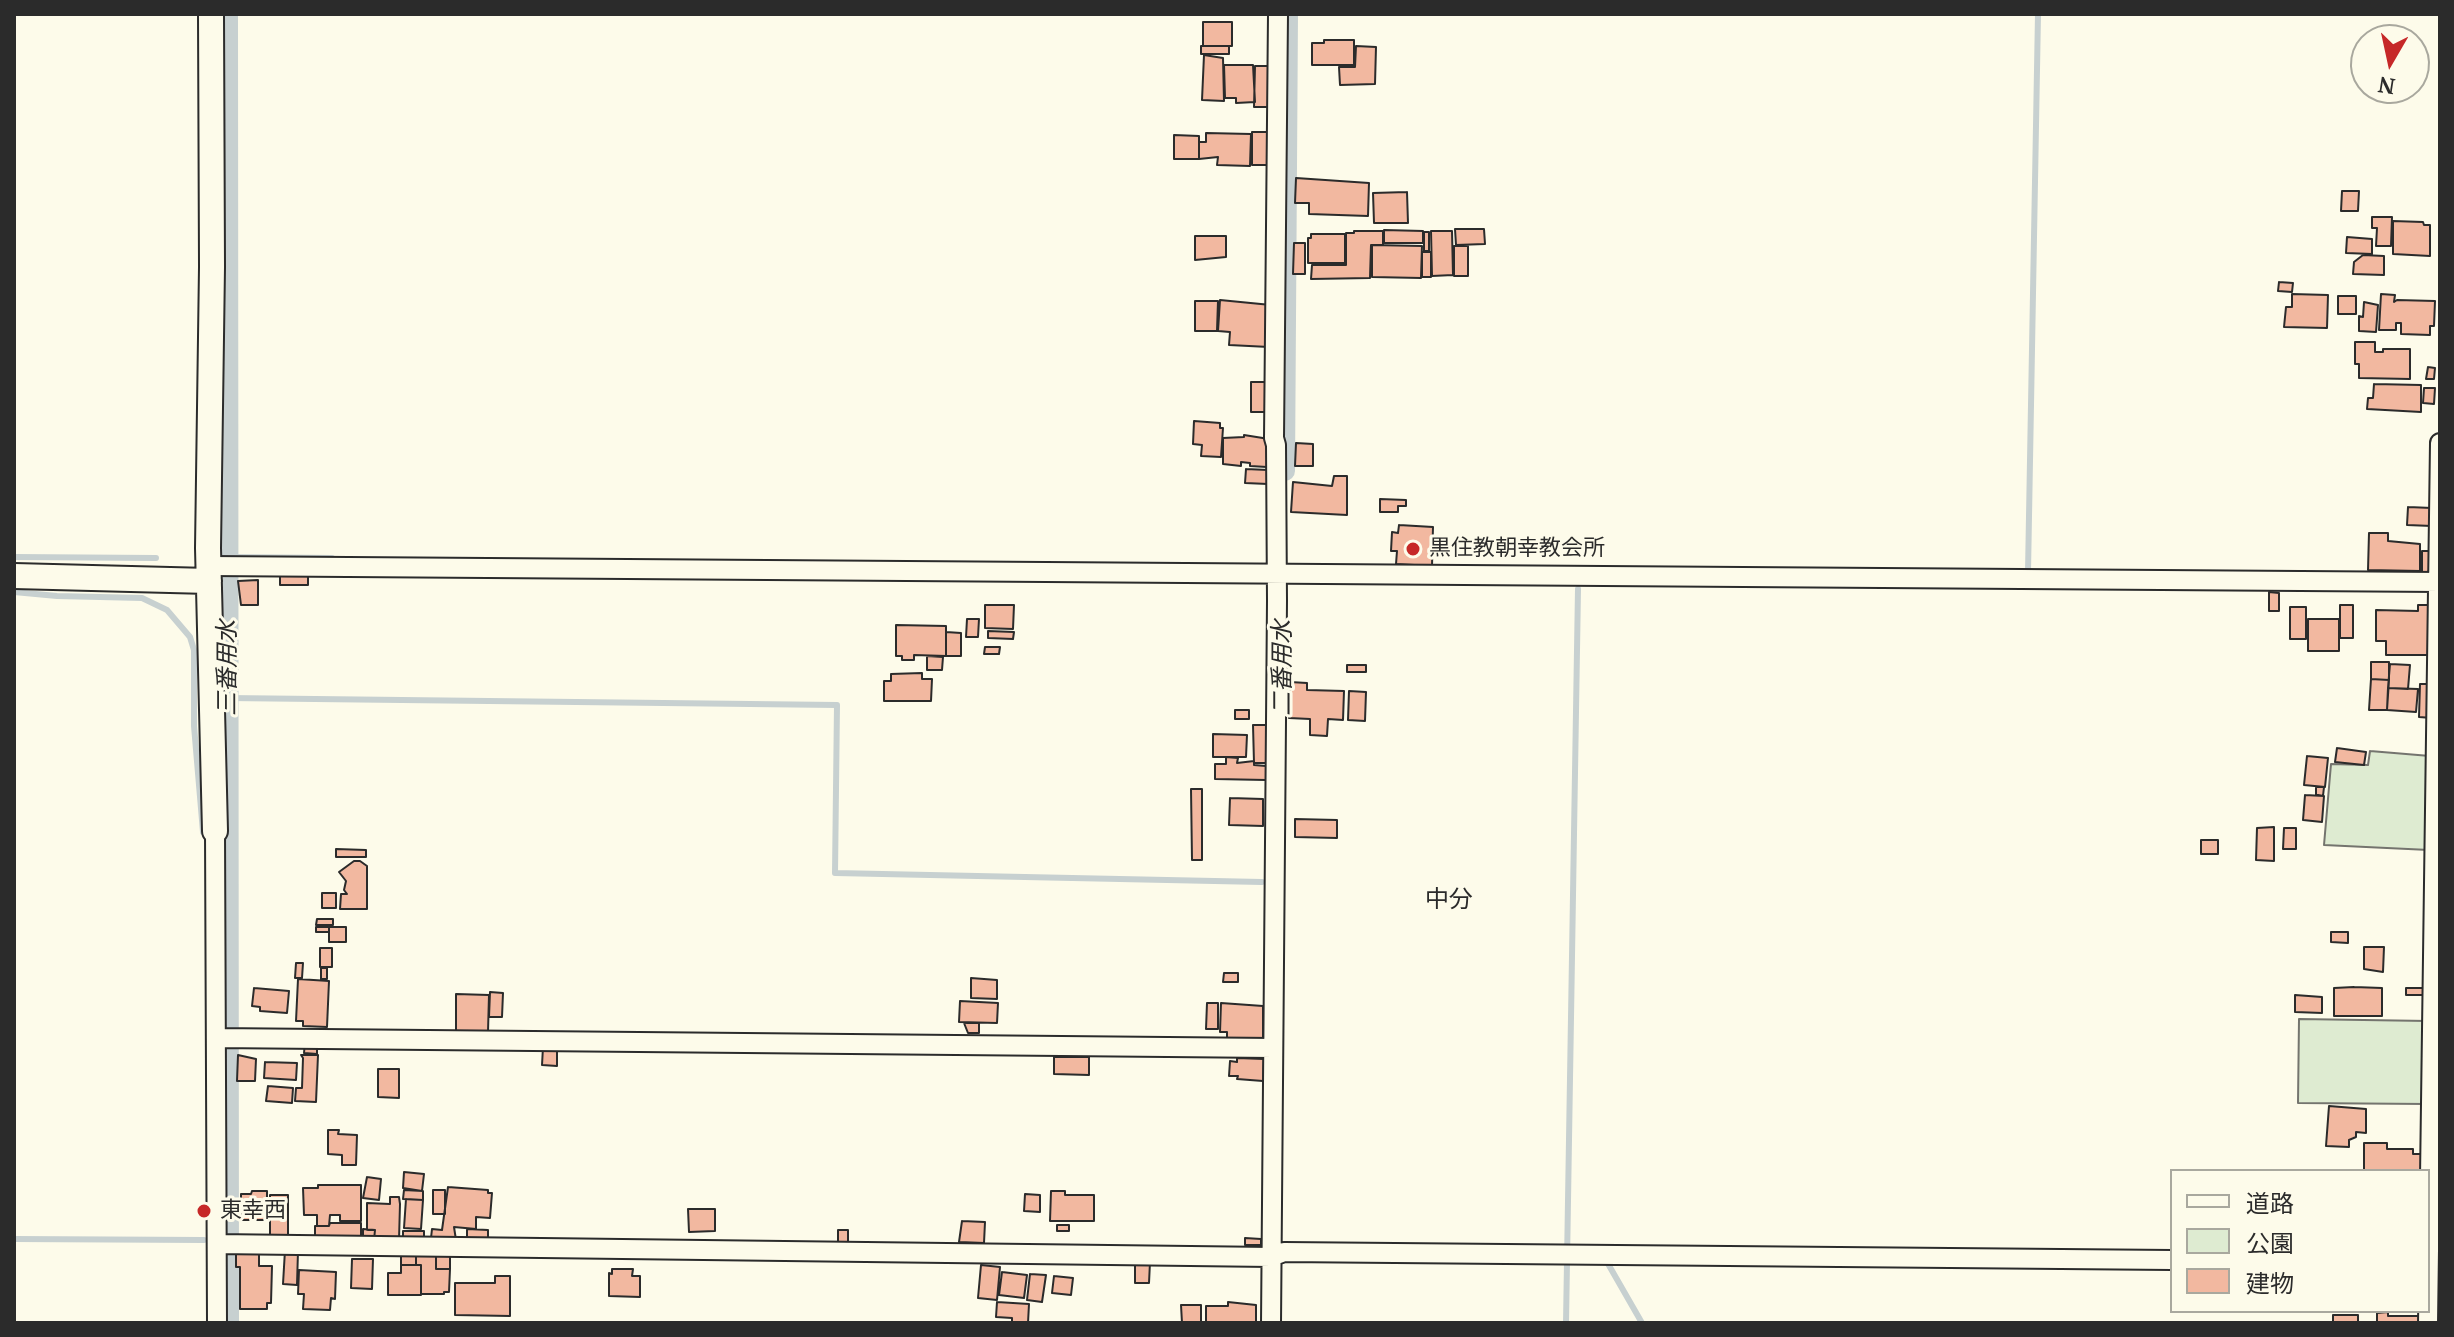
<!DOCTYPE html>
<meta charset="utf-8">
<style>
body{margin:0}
#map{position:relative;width:2454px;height:1337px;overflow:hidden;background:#fdfbea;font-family:"PT Serif","Noto Sans JP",serif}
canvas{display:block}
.frame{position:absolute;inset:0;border:16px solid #2b2b2b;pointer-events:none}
.legend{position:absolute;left:2170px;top:1169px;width:260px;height:144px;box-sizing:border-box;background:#fdfbea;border:2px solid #a9a89e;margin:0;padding:10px 14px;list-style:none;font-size:24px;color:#2b2b2b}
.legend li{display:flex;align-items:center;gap:16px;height:40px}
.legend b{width:40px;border:2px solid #a9a89e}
.north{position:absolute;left:2350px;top:24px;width:80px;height:80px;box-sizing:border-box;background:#fdfbea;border:2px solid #a9a89e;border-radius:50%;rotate:189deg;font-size:22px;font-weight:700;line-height:32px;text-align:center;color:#2b2b2b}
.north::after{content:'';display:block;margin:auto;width:28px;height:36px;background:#c62828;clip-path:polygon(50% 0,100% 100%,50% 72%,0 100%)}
</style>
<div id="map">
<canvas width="2454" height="1337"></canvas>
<div class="frame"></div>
<ul class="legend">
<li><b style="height:10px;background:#fdfbea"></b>道路</li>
<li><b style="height:22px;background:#deebd1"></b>公園</li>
<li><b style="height:22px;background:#f2b8a0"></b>建物</li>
</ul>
<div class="north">N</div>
</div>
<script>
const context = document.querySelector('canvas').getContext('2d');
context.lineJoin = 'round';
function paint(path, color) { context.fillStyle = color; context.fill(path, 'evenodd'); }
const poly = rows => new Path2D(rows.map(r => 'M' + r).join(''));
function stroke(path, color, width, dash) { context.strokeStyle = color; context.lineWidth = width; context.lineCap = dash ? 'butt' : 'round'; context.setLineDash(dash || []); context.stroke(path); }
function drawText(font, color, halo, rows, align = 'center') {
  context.font = font + ' "PT Serif","Noto Sans JP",serif'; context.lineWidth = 6; context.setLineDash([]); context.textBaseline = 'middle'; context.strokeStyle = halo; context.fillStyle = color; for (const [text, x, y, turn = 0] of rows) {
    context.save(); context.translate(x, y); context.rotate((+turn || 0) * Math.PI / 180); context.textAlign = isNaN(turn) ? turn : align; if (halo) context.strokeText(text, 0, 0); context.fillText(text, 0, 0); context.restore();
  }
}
const green = poly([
 [2370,751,2430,756,2429,850,2324,845,2331,764,2368,765,2370,751],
 [2299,1019,2428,1021,2427,1104,2298,1103,2299,1019]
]);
const stream = poly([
 [14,557,156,558],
 [228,557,332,558],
 [2028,572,2038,14],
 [14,592,57,596,142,598,167,610,190,637,194,650,194,726,203,832],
 [228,698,837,705,835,873,1262,882],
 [14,1239,204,1240],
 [1601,1262,1607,1262,1642,1323],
 [1566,1323,1578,589]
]);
const canal = poly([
 [228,14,229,1323],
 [1285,471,1288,14]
]);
const building = poly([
 [1203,22,1232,22,1232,46,1203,46,1203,22],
 [1324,40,1354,40,1354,65,1312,65,1312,43,1324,43,1324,40],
 [1201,46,1229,46,1229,54,1201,54,1201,46],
 [1356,46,1376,47,1375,84,1340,85,1339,67,1355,67,1356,46],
 [1204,55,1223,58,1224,101,1202,100,1204,55],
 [1224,65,1253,65,1255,102,1236,103,1236,98,1225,98,1224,65],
 [1255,66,1272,66,1271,107,1254,107,1255,66],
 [1252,132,1271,132,1271,165,1252,165,1252,132],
 [1206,133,1251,134,1250,166,1217,165,1218,157,1199,159,1199,142,1206,142,1206,133],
 [1174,135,1199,136,1199,159,1174,159,1174,135],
 [1296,178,1369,183,1368,216,1309,214,1309,203,1295,203,1296,178],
 [2342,191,2359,191,2358,211,2341,211,2342,191],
 [1407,192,1408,223,1374,223,1373,193,1407,192],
 [2372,217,2392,217,2391,246,2376,246,2377,228,2372,228,2372,217],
 [2393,221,2423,222,2424,225,2430,225,2430,256,2393,254,2393,221],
 [1455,229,1484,229,1485,244,1456,245,1455,229],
 [1384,230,1423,231,1423,243,1384,243,1384,230],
 [1354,231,1383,231,1383,245,1371,245,1370,278,1311,279,1312,265,1346,265,1346,233,1354,233,1354,231],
 [1431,231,1452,231,1453,275,1432,276,1431,231],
 [1424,232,1429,232,1429,251,1424,251,1424,232],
 [1311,234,1345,234,1345,263,1308,263,1308,238,1311,238,1311,234],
 [1195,236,1226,236,1226,257,1195,260,1195,236],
 [2347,237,2372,239,2372,254,2346,253,2347,237],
 [1294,243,1305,243,1305,274,1293,274,1294,243],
 [1372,245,1422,246,1421,278,1372,277,1372,245],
 [1454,246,1468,246,1468,276,1454,276,1454,246],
 [1422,252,1431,252,1431,277,1422,277,1422,252],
 [2363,255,2384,256,2384,275,2353,274,2354,262,2363,255],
 [2279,282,2293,283,2292,292,2278,291,2279,282],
 [2292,294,2328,295,2327,328,2284,327,2286,307,2292,307,2292,294],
 [2381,294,2395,295,2394,302,2397,300,2435,301,2434,326,2430,326,2430,335,2401,334,2401,323,2396,323,2396,330,2379,330,2381,294],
 [2338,296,2356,296,2356,314,2338,314,2338,296],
 [1220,300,1271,305,1269,347,1229,345,1230,332,1218,331,1220,300],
 [1195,301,1218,301,1217,331,1195,331,1195,301],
 [2364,302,2378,305,2376,332,2359,331,2359,316,2363,317,2364,302],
 [2355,342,2375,342,2375,352,2383,352,2383,349,2410,349,2410,379,2359,378,2359,364,2355,364,2355,342],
 [2428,367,2435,368,2434,379,2426,379,2428,367],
 [1251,382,1269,382,1269,412,1251,412,1251,382],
 [2374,384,2421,385,2421,412,2367,409,2368,398,2373,398,2374,384],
 [2424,388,2435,388,2434,404,2423,403,2424,388],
 [1194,421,1220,423,1220,428,1223,428,1221,457,1201,456,1202,445,1193,444,1194,421],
 [1244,435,1269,439,1267,467,1250,466,1250,463,1241,462,1241,466,1223,464,1223,438,1244,437,1244,435],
 [1296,443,1313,444,1313,466,1295,466,1296,443],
 [1246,469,1268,470,1268,484,1245,483,1246,469],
 [1334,476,1347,476,1347,515,1291,512,1293,482,1332,486,1334,476],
 [1380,499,1406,500,1406,506,1398,506,1398,512,1380,512,1380,499],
 [2408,507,2432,508,2432,526,2407,525,2408,507],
 [1399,525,1433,527,1432,566,1396,564,1397,551,1391,551,1392,532,1398,533,1399,525],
 [2369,533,2388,533,2388,541,2420,544,2420,571,2368,570,2369,533],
 [2422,551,2430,551,2430,573,2422,573,2422,551],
 [308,574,308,585,280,585,280,575,308,574],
 [258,580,258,605,241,605,238,581,258,580],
 [2269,592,2279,593,2279,611,2269,611,2269,592],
 [985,605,1014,605,1013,629,985,628,985,605],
 [2340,605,2353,605,2353,638,2340,638,2340,605],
 [2418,605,2432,605,2431,655,2386,655,2386,641,2376,641,2376,610,2418,611,2418,605],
 [2290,607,2306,607,2306,639,2290,639,2290,607],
 [967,619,979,619,978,637,966,637,967,619],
 [2308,619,2339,619,2339,651,2308,651,2308,619],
 [896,625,946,626,946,656,914,655,914,660,902,660,902,656,896,656,896,625],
 [988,631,1014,632,1013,639,988,638,988,631],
 [946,632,961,633,961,656,946,656,946,632],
 [985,647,1000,647,999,654,984,654,985,647],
 [927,656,943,657,942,670,927,670,927,656],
 [2371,662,2389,662,2389,680,2371,679,2371,662],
 [2390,664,2410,665,2408,689,2388,688,2390,664],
 [1347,665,1366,665,1366,672,1347,672,1347,665],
 [922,673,922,679,932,679,931,701,884,701,884,681,891,681,891,674,922,673],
 [2371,679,2389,680,2387,710,2369,710,2371,679],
 [1290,682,1307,683,1307,690,1344,691,1343,720,1328,719,1327,736,1310,735,1310,719,1289,718,1290,682],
 [2420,684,2432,684,2432,718,2419,717,2420,684],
 [2388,688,2418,689,2416,712,2387,710,2388,688],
 [1349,691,1366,692,1365,721,1348,720,1349,691],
 [1235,710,1249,710,1249,719,1235,719,1235,710],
 [1253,725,1266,725,1266,763,1254,763,1253,725],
 [1213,734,1247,735,1246,757,1213,757,1213,734],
 [2337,748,2366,752,2364,765,2335,762,2337,748],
 [2307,756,2328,758,2325,787,2304,785,2307,756],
 [1226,757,1238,758,1237,763,1254,761,1254,765,1266,766,1266,780,1215,779,1215,764,1226,764,1226,757],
 [2316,787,2324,787,2323,796,2316,795,2316,787],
 [1191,789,1202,789,1202,860,1192,860,1191,789],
 [2305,795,2324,796,2322,822,2303,820,2305,795],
 [1230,798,1263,799,1263,826,1229,825,1230,798],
 [1295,819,1337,820,1337,838,1295,837,1295,819],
 [2274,827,2274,861,2256,860,2257,828,2274,827],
 [2284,828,2296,828,2296,849,2283,849,2284,828],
 [2201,840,2218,840,2218,854,2201,854,2201,840],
 [336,849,366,850,366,857,336,857,336,849],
 [354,861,360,861,367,866,367,909,340,909,341,894,347,894,344,890,346,881,339,872,354,861],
 [322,893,336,893,336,908,322,908,322,893],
 [317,919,333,919,333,925,316,925,317,919],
 [316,927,329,927,329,932,316,932,316,927],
 [329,927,346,927,346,942,329,942,329,927],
 [2331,932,2348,932,2348,943,2331,942,2331,932],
 [2364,947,2384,947,2383,972,2364,969,2364,947],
 [320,948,332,948,332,967,320,967,320,948],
 [296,963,303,963,302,978,295,978,296,963],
 [321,968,327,968,327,979,321,979,321,968],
 [1224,973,1238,973,1238,982,1223,982,1224,973],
 [971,978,997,980,997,999,971,998,971,978],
 [298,979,329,981,327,1027,303,1026,303,1021,296,1021,298,979],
 [2354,987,2382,988,2382,1016,2334,1016,2334,988,2354,987],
 [254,988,289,991,287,1013,260,1011,260,1007,252,1006,254,988],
 [2406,988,2425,988,2425,995,2406,995,2406,988],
 [490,992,503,993,502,1017,489,1017,490,992],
 [456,994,489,995,488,1032,456,1031,456,994],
 [2295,995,2322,997,2322,1013,2295,1012,2295,995],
 [960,1001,998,1003,997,1023,959,1022,960,1001],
 [1207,1003,1218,1003,1218,1029,1206,1029,1207,1003],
 [1221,1003,1263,1006,1263,1041,1227,1040,1227,1032,1220,1032,1221,1003],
 [964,1023,979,1023,979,1033,968,1033,964,1023],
 [305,1042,317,1044,317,1054,304,1053,305,1042],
 [543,1047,557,1047,557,1066,542,1065,543,1047],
 [238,1055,256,1059,255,1081,237,1081,238,1055],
 [301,1055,318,1055,316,1102,295,1101,296,1088,302,1088,303,1058,301,1055],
 [1054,1057,1089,1057,1089,1075,1054,1074,1054,1057],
 [1237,1058,1264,1059,1263,1081,1237,1079,1238,1076,1229,1076,1230,1061,1237,1062,1237,1058],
 [265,1062,297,1063,296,1080,264,1078,265,1062],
 [378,1069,399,1069,399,1098,378,1097,378,1069],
 [268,1086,293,1088,292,1103,266,1101,268,1086],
 [2329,1106,2366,1109,2366,1133,2356,1132,2356,1137,2349,1140,2349,1147,2326,1146,2329,1106],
 [328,1130,339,1130,338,1134,357,1135,356,1165,342,1165,342,1155,328,1154,328,1130],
 [2364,1143,2387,1143,2387,1149,2413,1149,2413,1154,2423,1154,2423,1171,2364,1171,2364,1143],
 [404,1172,424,1174,422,1191,403,1188,404,1172],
 [367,1177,381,1179,379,1200,363,1198,367,1177],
 [318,1185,361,1185,361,1221,340,1221,340,1215,330,1215,329,1226,317,1226,317,1215,304,1215,303,1188,318,1188,318,1185],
 [448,1187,488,1190,488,1193,492,1193,490,1218,476,1217,476,1229,454,1227,456,1240,431,1238,432,1229,442,1230,448,1187],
 [404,1190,423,1191,423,1200,403,1199,404,1190],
 [433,1190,445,1190,445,1214,433,1214,433,1190],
 [252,1191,267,1191,267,1220,241,1220,241,1194,251,1194,252,1191],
 [1051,1191,1065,1191,1065,1195,1094,1195,1094,1221,1050,1221,1051,1191],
 [1025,1194,1040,1195,1040,1212,1024,1211,1025,1194],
 [270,1195,288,1195,288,1236,270,1236,270,1195],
 [390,1197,399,1197,400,1204,399,1240,374,1240,375,1230,367,1230,367,1203,390,1204,390,1197],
 [406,1199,423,1200,421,1229,404,1228,406,1199],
 [688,1209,715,1209,715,1231,689,1232,688,1209],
 [962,1221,985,1222,984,1243,959,1242,962,1221],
 [330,1223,361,1223,361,1238,315,1238,315,1226,329,1226,330,1223],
 [1057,1225,1069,1225,1069,1231,1057,1231,1057,1225],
 [363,1229,375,1230,374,1240,363,1240,363,1229],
 [467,1229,488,1230,488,1240,467,1239,467,1229],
 [838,1230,848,1230,848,1243,838,1242,838,1230],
 [403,1231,424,1231,424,1239,403,1239,403,1231],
 [1245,1238,1261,1239,1261,1245,1245,1245,1245,1238],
 [285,1250,298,1251,297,1285,283,1284,285,1250],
 [236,1251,259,1252,259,1266,272,1266,271,1303,267,1303,267,1309,240,1309,240,1267,236,1267,236,1251],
 [436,1251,436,1269,450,1269,449,1292,444,1292,444,1294,421,1294,421,1265,416,1265,416,1252,436,1251],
 [401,1252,416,1252,416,1265,401,1265,401,1252],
 [436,1253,450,1253,450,1269,436,1269,436,1253],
 [352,1259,373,1259,372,1289,351,1288,352,1259],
 [1135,1262,1150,1262,1149,1283,1135,1283,1135,1262],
 [401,1265,421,1265,421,1295,388,1295,388,1273,401,1273,401,1265],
 [981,1265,1000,1267,997,1300,978,1298,981,1265],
 [612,1269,633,1269,632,1276,640,1276,640,1297,609,1296,609,1273,612,1274,612,1269],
 [299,1270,336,1272,335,1299,331,1298,330,1310,303,1309,304,1294,298,1294,299,1270],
 [1002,1272,1027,1275,1024,1298,999,1295,1002,1272],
 [1030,1274,1046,1275,1042,1302,1027,1300,1030,1274],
 [495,1276,510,1276,510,1316,455,1315,455,1283,495,1283,495,1276],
 [1054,1276,1073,1278,1071,1295,1052,1293,1054,1276],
 [997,1302,1029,1304,1028,1323,1012,1323,1012,1318,996,1317,997,1302],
 [1228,1302,1256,1305,1256,1323,1206,1323,1206,1306,1228,1306,1228,1302],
 [1181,1305,1201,1305,1201,1323,1182,1323,1181,1305],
 [2388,1312,2388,1316,2419,1316,2419,1323,2377,1323,2377,1313,2388,1312],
 [2333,1315,2358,1315,2358,1323,2333,1323,2333,1315]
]);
const street = poly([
 [209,566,2440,582],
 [215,831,217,1323],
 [216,1038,1273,1048],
 [217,1244,1271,1257,1284,1252,2172,1260],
 [1271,1323,1277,601,1276,445,1274,438,1278,14],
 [2428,1323,2440,443]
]);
const secondary = poly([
 [211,14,212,267,208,548,215,831],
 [14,576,209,581]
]);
const markers = [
 [1413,549,8,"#c62828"],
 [204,1211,8,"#c62828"]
];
const poiNames = [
 ["黒住教朝幸教会所",1429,549],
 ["東幸西",220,1211]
];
const waterNames = [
 ["三番用水",228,668,-90],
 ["二番用水",1283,668,-90]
];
const neighbourhoodNames = [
 ["中分",1449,900]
];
paint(green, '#deebd1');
stroke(green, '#74746e', 2);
stroke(stream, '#c7d0d0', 6);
stroke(canal, '#c7d0d0', 20);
paint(building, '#f2b8a0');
stroke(building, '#2b2b2b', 2);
stroke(street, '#2b2b2b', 22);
stroke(secondary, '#2b2b2b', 28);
stroke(street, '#fdfbea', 18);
stroke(secondary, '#fdfbea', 24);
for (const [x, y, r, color] of markers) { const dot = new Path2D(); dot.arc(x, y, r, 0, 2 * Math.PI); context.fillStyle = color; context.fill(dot); stroke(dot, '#fdfbea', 3); }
drawText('22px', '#2b2b2b', '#fdfbea', poiNames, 'left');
drawText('italic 24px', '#2b2b2b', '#fdfbea', waterNames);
drawText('24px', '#2b2b2b', '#fdfbea', neighbourhoodNames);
</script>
